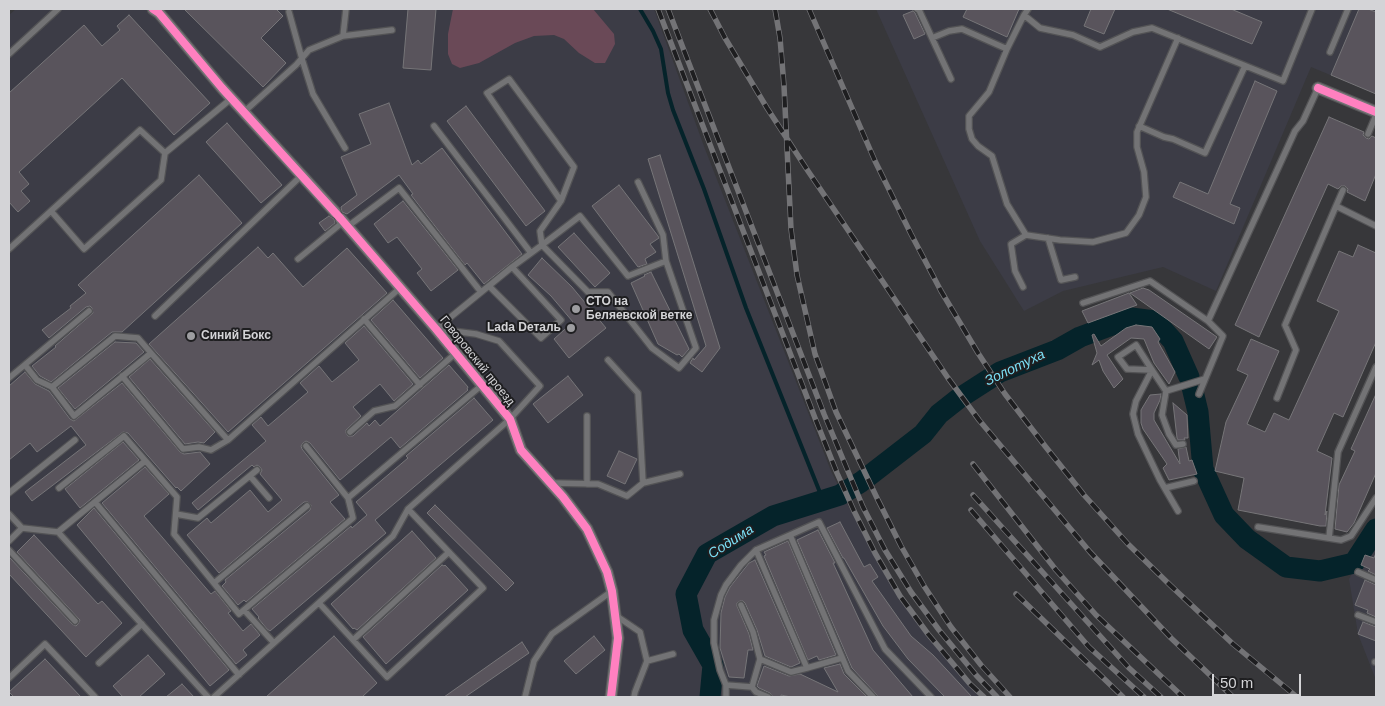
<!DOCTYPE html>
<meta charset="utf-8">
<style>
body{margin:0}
#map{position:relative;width:1385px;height:706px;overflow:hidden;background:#37373a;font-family:Helvetica,sans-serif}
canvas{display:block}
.frame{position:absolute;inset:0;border:10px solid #d4d4d7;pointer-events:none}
.scale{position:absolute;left:1212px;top:674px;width:89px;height:22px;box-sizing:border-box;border:2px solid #d4d4d7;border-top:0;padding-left:6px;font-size:15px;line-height:18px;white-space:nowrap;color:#d4d4d7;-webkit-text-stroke:4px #1e1e20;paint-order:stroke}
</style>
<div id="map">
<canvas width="1385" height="706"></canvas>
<div class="frame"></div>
<div class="scale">50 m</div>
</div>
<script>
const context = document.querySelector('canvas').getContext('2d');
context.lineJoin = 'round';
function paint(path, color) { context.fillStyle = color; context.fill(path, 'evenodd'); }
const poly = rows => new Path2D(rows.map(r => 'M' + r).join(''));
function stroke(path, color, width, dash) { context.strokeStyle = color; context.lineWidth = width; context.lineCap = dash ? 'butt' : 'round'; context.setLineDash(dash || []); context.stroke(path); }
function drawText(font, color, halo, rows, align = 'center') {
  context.font = font + ' Helvetica,sans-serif'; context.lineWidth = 4; context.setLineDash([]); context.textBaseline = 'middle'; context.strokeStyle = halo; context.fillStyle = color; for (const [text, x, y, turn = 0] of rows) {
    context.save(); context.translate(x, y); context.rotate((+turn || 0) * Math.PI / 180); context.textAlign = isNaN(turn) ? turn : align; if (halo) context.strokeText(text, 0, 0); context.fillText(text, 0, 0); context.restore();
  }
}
const built = poly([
 [16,9,654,9,705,149,831,471,848,505,886,575,910,614,937,648,984,697,9,697,9,15],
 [876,9,1376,9,1376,94,1311,67,1216,291,1163,267,1063,291,1024,311,980,241],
 [1376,535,1376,680,1358,634,1349,579,1370,541]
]);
const green = poly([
 [453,9,593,9,614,34,615,44,605,63,595,63,579,53,564,39,554,35,534,36,515,43,479,63,460,68,452,64,448,54,448,34]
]);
const stream = poly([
 [640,9,653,31,661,49,668,93,673,110,704,189,746,308,823,500]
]);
const river = poly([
 [1192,387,1198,412,1203,469,1224,515,1247,539,1286,567,1320,571,1354,563,1376,529],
 [710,697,713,665,693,630,686,594,707,554,773,516,840,495,861,482,923,434,939,414,958,399,1000,372,1057,350,1080,337,1131,318,1155,321,1173,341,1189,377]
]);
const building = poly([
 [184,9,276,9,283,16,261,38,286,63,263,87,184,9],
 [408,9,436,9,431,70,403,68,408,9],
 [967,9,1019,9,1007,37,963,17,967,9],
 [1091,9,1115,9,1104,34,1084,26,1091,9],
 [1167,9,1231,9,1262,22,1252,44,1167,9],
 [1359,9,1368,9,1376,12,1376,94,1331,75,1359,9],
 [913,11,915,13,925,34,914,39,903,15,913,11],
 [129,15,210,103,174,135,122,78,19,172,29,184,21,191,30,201,18,212,9,202,9,93,84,25,102,46,120,30,117,26,129,15],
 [1255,81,1277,91,1230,204,1240,208,1234,224,1173,197,1180,182,1208,194,1255,81],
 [389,103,412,165,418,160,421,164,442,148,522,254,484,284,467,263,465,265,411,195,413,194,399,175,347,214,342,212,341,207,357,195,341,157,371,144,359,114,389,103],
 [466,106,545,211,526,226,447,121,466,106],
 [1329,117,1364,132,1363,135,1366,138,1369,139,1372,136,1376,138,1376,174,1365,201,1347,192,1348,189,1345,186,1341,186,1338,189,1328,184,1259,337,1235,325,1329,117],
 [227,123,282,185,261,203,206,142,227,123],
 [660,155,720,348,702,372,690,363,693,358,694,360,706,346,648,159,660,155],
 [199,175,242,223,122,332,112,332,51,382,40,376,32,366,56,347,55,346,93,313,92,308,90,306,86,307,49,338,42,330,71,308,70,306,86,293,78,285,199,175],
 [619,185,658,236,659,238,650,244,656,252,645,259,647,264,638,267,592,206,619,185],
 [403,201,458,270,431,291,417,273,422,269,397,237,388,243,374,224,403,201],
 [329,216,334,219,335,223,325,231,319,223,329,216],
 [574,233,610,273,595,287,558,247,574,233],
 [1358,245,1376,253,1376,342,1343,417,1334,413,1317,451,1332,458,1325,515,1327,511,1326,526,1320,526,1238,510,1244,478,1215,471,1226,422,1248,375,1237,370,1251,339,1279,351,1247,424,1265,432,1274,413,1289,420,1339,311,1317,301,1339,251,1353,257,1358,245],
 [258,247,268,258,273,253,303,287,347,248,387,293,228,432,149,344,258,247],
 [542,258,572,287,606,328,569,358,554,339,573,322,551,296,528,275,542,258],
 [651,272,689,349,682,357,679,354,677,355,658,344,631,283,645,276,644,275,651,272],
 [1143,288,1149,290,1217,337,1209,349,1130,293,1143,288],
 [1129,293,1137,305,1088,323,1082,311,1129,293],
 [393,300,443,358,420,378,371,320,393,300],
 [1136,325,1152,327,1160,339,1158,342,1175,372,1169,384,1154,363,1144,339,1131,338,1107,355,1123,379,1114,388,1103,371,1099,360,1092,365,1097,353,1092,335,1094,334,1101,346,1126,328,1136,325],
 [364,326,413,384,394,401,380,384,353,407,361,416,346,430,346,433,348,436,353,436,367,423,369,426,375,420,380,426,449,365,468,387,467,389,468,390,400,448,391,437,340,480,310,443,306,441,303,443,301,446,302,449,339,495,330,502,345,519,246,602,244,600,238,605,222,586,226,582,225,580,310,510,311,505,308,502,304,502,219,573,187,535,207,518,211,523,250,490,268,512,282,500,260,474,262,470,260,467,257,465,254,467,252,465,198,510,192,503,266,441,252,425,261,417,268,426,308,392,300,383,319,366,332,382,359,360,345,343,364,326],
 [115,342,136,343,144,352,75,409,58,388,115,342],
 [150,359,215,432,204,443,198,442,185,444,129,377,150,359],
 [25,372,35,384,49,391,70,419,74,421,122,383,180,452,184,454,200,452,210,464,181,491,177,487,176,488,128,433,123,432,32,501,25,492,86,445,71,426,37,452,30,443,9,460,9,386,25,372],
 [568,376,583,395,548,423,533,404,568,376],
 [1161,394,1160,400,1154,413,1154,420,1180,464,1178,449,1186,447,1189,461,1192,460,1197,474,1169,480,1163,468,1167,464,1143,429,1141,423,1141,410,1150,395,1161,394],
 [1376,394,1376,473,1354,523,1347,532,1335,529,1339,485,1355,451,1351,449,1376,394],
 [474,398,493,420,375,520,386,533,270,631,267,629,258,618,259,617,252,609,351,526,352,528,367,515,356,502,408,458,406,456,474,398],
 [1173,403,1187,415,1188,438,1184,438,1185,440,1178,440,1177,438,1173,403],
 [123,442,139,460,80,508,65,489,123,442],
 [619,451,637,459,625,484,607,476,619,451],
 [145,467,169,494,144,516,211,594,215,591,231,611,228,613,243,631,251,624,260,635,243,650,247,655,236,664,102,503,145,467],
 [435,505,514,583,506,591,427,513,435,505],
 [94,508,229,670,210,686,77,525,94,508],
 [840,522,864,567,870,564,878,577,872,581,911,636,933,655,972,697,945,697,908,659,883,626,844,558,843,558,827,528,840,522],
 [818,530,835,563,833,563,873,650,913,697,878,697,876,694,852,668,797,540,818,530],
 [412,531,436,558,357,630,354,628,353,629,331,604,412,531],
 [34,535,98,604,102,601,122,623,86,657,9,574,9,560,10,558,72,624,76,626,78,624,80,620,78,618,17,552,34,535],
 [788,541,836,655,819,660,817,656,808,660,764,556,766,555,764,552,788,541],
 [1376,553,1376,575,1368,571,1370,569,1361,565,1365,555,1374,558,1376,553],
 [755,560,800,663,791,667,765,656,757,630,745,603,743,601,740,601,737,603,737,606,749,634,753,650,748,650,744,678,729,677,720,648,721,613,725,597,730,587,745,568,749,563,755,560],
 [442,565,444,566,445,565,468,590,386,664,363,637,442,565],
 [1365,580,1376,585,1376,617,1367,613,1368,610,1355,605,1365,580],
 [1363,622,1376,627,1376,641,1358,634,1363,622],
 [334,636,377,683,362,697,266,697,334,636],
 [594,636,605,650,576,674,564,661,594,636],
 [522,642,529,653,465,697,444,697,522,642],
 [148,655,165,674,139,697,123,697,113,686,148,655],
 [45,659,81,697,14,697,9,692,45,659],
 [840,664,844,674,867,697,791,697,781,695,781,697,773,697,770,693,759,688,757,686,764,666,789,676,800,674,838,692,824,668,840,664],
 [182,684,194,697,166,697,182,684]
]);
const lane = poly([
 [917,9,919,10,951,79],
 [1028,9,1024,15,1040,28,1073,35,1100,47,1133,32,1152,28,1283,81,1312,9],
 [289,12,302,59,313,94,345,148],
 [343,36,392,30],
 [932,38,949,31,962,29,1007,49,1024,15],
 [1007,49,989,92,969,116,969,129,972,139,978,146,992,156,1007,204,1026,235,1060,240,1093,242,1126,233,1139,215,1146,197,1144,172,1137,147,1137,132,1178,38],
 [1330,52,1348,9],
 [9,54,58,9],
 [245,111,296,65,309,50,343,36,346,9],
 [434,126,531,253],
 [1139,126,1164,137,1173,139,1205,153,1245,66],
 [1368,134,1376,115],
 [638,182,663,235,666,261],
 [1343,190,1336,206,1376,226],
 [51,211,84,249,161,180,165,153,232,98],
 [347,227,399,188,481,292],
 [1048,238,1061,280,1075,277],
 [9,249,140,130,165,153],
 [298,259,343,222],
 [512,267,542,245,580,216,628,276,666,261,696,348,679,368,652,348,608,292,588,292,542,245,540,231,561,201,487,93,509,79,574,167,561,201],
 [1023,287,1015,271,1011,244,1026,235],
 [1083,303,1150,281,1208,321,1295,131,1303,121,1318,88],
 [155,316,302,175],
 [364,319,420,385],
 [436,329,512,267,561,320,541,338,489,286],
 [608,360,638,393,643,483],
 [25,365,37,380,52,387,74,416,151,353,228,440],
 [122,376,183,449,199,447,211,450,228,440,400,288],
 [9,378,89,311],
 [52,387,115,336,138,338,151,353],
 [1166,391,1162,415,1169,434,1176,445,1183,444],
 [1199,394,1223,336,1208,321],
 [1277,398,1296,350,1285,325,1336,206],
 [350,432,374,411,395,406,456,353],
 [306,446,348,498],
 [250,476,269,498],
 [552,483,598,484,627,496,643,483,680,474],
 [587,484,587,416],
 [59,488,124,436,177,497,174,534,239,614,353,518,348,498,482,385],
 [1165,488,1194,481],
 [9,493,75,440],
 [95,502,239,675],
 [1178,511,1160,480,1138,434,1133,414,1136,401,1152,370,1127,369,1118,357,1136,345,1152,370,1166,391,1205,379],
 [9,514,22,528],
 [176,514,198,518,257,470],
 [1258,527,1341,540,1351,536,1376,498],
 [58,532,145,461],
 [1329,538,1338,452,1376,367],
 [9,541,22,528,58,532,208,697],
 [9,550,75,621],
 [1358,572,1376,580],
 [214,583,307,506],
 [319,603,387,677,483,588,408,509],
 [741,605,753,632,760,659],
 [244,610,274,643],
 [615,615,640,632,647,661,635,692,634,697],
 [1358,615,1376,622],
 [353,640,449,552],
 [647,661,673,654],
 [1375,662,1376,662],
 [99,663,142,624],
 [807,668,842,658],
 [9,678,45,644,95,697],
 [726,685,752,687],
 [214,697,393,536,408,509,510,419,540,386,499,341,476,334,436,329],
 [525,697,534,661,552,634,612,591],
 [726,697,726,685,720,670,714,643,714,620,721,595,726,585,741,565,756,550],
 [768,697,756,692,752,687,760,659,791,672,807,668,756,550,790,535],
 [873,697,848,671,790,535,819,522,885,649,931,697]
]);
const street = poly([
 [153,9,159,13,222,88,335,212],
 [1318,88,1376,112],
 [341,219,436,329,510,419,521,450,563,497,587,529,607,572,612,591,618,638,611,697]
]);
const rail = poly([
 [658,9,815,418,837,473,854,511,875,553,900,596,928,634,970,684,984,697],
 [668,9,824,414,863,507,885,550,911,592,939,630,976,675,997,697],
 [710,9,725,38,767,108,808,171,948,378,979,420,1090,552,1171,638,1233,697],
 [775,9,780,38,784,86,791,229,797,275,815,354,836,412,877,498,901,546,924,586,951,627,981,665,1010,697],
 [809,9,875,161,911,234,941,291,978,353,1005,394,1045,446,1084,495,1128,544,1170,585,1233,644,1297,697],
 [973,464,1056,570,1096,615,1183,697],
 [973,495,1129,668,1161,697],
 [971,510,1089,647,1144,697],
 [1016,594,1123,697]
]);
const cycleway = poly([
 [153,9,159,13,222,88,341,219,436,329,510,419,521,450,563,497,587,529,607,572,612,591,618,638,611,697],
 [1318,88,1376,112]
]);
const markers = [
 [576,309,5,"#9d9da0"],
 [571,328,5,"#9d9da0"],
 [191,336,5,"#9d9da0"]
];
const poiNames = [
 ["СТО на",586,302],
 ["Беляевской ветке",586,316],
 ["Lada Dеталь",561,328,"right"],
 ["Синий Бокс",201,336]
];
const streetNames = [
 ["Говоровский проезд",477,361,51]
];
const waterNames = [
 ["Золотуха",1015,368,-26],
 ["Содима",731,542,-33]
];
paint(built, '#3c3c46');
paint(green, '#6a4957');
stroke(stream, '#05232a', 4);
stroke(river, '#05232a', 21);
paint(building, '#59545c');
stroke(building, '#767578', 1);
stroke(lane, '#535355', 8);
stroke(street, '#535355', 13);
stroke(lane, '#737375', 5.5);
stroke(street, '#737375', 11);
stroke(rail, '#737376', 5.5);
stroke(rail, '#1e1e20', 4, [11]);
stroke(cycleway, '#ff80c0', 8);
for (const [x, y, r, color] of markers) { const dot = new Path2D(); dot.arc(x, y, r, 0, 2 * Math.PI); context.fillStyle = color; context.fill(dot); stroke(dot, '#1e1e20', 2); }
drawText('bold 12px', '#d4d4d7', '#1e1e20', poiNames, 'left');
drawText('12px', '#d4d4d7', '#1e1e20', streetNames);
drawText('italic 14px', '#7bdff5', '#1e1e20', waterNames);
</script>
